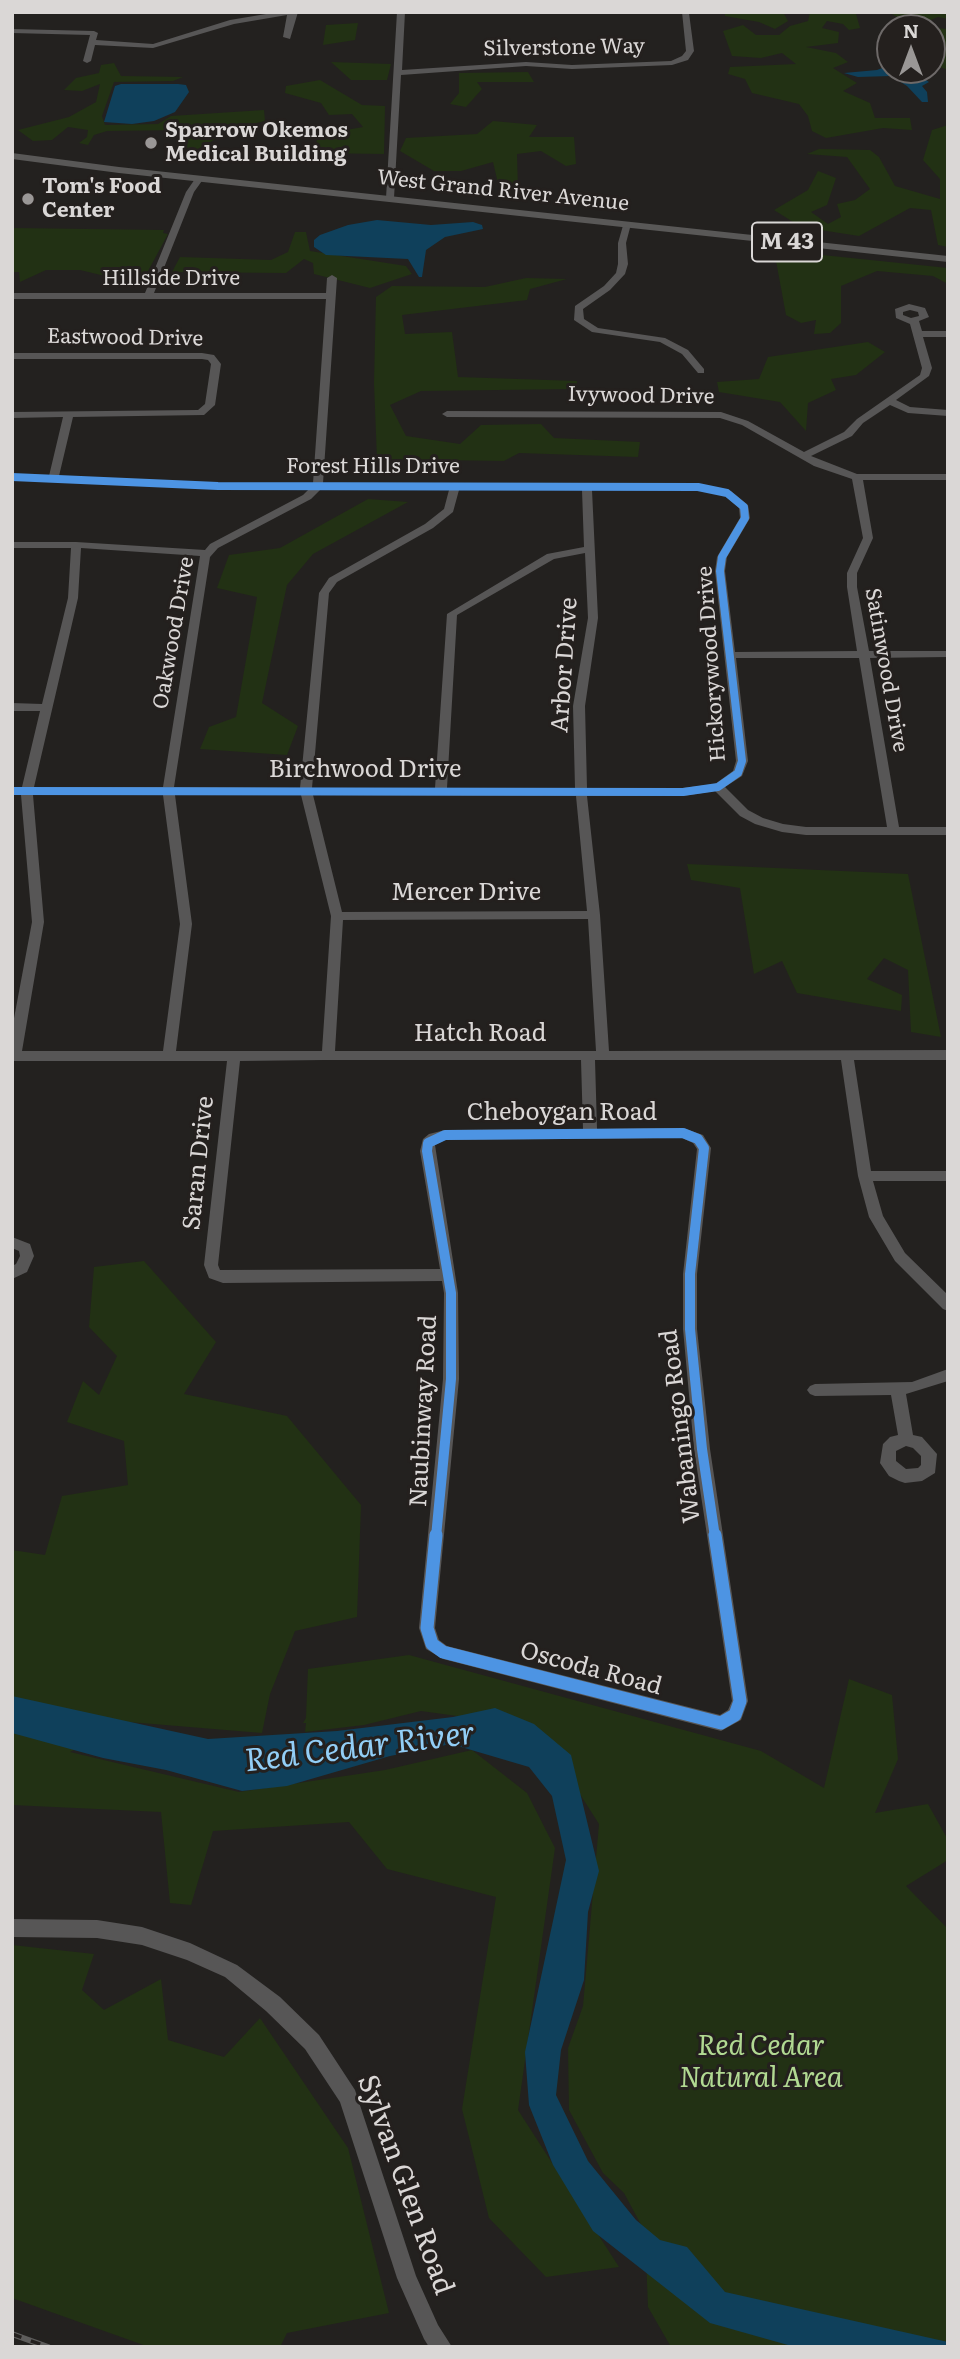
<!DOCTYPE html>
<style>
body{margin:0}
#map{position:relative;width:960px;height:2359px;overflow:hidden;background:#23211f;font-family:Literata,serif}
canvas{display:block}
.frame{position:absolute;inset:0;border:14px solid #dad7d6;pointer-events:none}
.north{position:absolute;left:876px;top:14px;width:70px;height:70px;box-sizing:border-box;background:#24201e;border:2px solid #6d6968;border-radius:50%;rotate:0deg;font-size:19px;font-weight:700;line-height:28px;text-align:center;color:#dad7d6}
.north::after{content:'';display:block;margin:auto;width:24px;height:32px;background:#9a9796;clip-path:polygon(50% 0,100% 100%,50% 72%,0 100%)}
</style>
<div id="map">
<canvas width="960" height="2359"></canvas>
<div class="frame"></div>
<div class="north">N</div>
</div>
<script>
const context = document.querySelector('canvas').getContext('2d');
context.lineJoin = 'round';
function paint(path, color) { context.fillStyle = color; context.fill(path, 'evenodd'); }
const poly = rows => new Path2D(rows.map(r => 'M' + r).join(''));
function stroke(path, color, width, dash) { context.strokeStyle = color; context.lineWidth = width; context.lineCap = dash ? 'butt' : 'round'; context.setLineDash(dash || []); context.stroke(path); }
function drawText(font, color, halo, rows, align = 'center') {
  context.font = font + ' Literata,serif'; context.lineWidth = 6; context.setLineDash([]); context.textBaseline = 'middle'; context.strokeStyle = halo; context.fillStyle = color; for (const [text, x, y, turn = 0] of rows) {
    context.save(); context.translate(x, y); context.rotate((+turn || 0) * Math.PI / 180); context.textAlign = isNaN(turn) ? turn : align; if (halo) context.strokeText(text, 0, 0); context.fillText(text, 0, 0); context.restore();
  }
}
const green = poly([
 [725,12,783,12,788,21,775,29,759,22,725,16],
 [810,12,858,12,856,14,860,28,849,30,843,24,827,21,822,28,839,32,838,43,806,47,836,53,848,62,833,68,857,83,843,91,870,103,875,118,910,118,912,130,883,128,826,138,812,131,808,116,799,104,752,93,745,79,728,74,730,67,796,64,782,53,761,58,732,56,723,31,743,25,756,35,779,35,790,26,808,21],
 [888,12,948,12,948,19,938,17,923,23,898,23,901,19],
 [358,23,355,40,323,45,326,25],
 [924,27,948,29,948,70,932,64,932,28,918,28],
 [331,62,391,64,387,80,351,80],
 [114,63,121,76,183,77,173,81,114,82,102,116,105,125,158,124,171,116,264,110,265,121,235,128,196,150,186,150,183,130,107,131,94,135,88,145,79,143,87,137,88,130,68,127,52,140,33,141,18,130,69,117,96,102,100,84,82,91,64,90,76,78,99,73,101,65],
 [528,72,534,82,477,82,482,89,466,107,450,104,459,93,459,73],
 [320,80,362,105,385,106,384,154,314,153,318,135,363,127,352,114,329,115,321,103,285,93,286,86],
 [493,121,537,125,529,137,574,137,576,164,566,166,541,151,517,154,518,190,500,192,493,162,461,171,434,171,400,151,406,138,477,134],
 [948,125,948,247,938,245,931,210,910,208,859,236,801,227,774,210,808,190,818,171,836,178,827,205,811,212,828,224,841,217,837,204,855,200,870,189,847,157,807,154,819,149,870,150,879,157,895,186,940,199,940,179,923,160,932,130],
 [12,228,164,230,163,233,168,234,147,273,105,276,80,270,46,270,20,282,19,272,12,272],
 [295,232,306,232,310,251,406,266,412,274,370,288,314,274,313,263,304,259,286,273,172,272,180,257,271,260,288,252],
 [774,250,948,268,948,284,933,276,877,271,841,286,841,323,830,333,814,334,816,320,801,323,786,315],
 [526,278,567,279,530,289,527,300,402,315,405,334,452,332,458,377,577,381,576,389,421,391,390,405,406,436,460,444,481,425,541,424,554,438,640,442,638,457,519,453,504,461,377,459,374,383,376,297,392,286,485,287],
 [868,342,885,352,856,375,831,379,836,390,808,403,806,431,780,402,719,392,717,382,759,379,768,357],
 [368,499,408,502,313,554,287,585,262,703,298,726,287,755,200,749,209,727,236,717,257,597,217,588,229,555,280,548],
 [687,864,908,874,941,1037,911,1032,908,970,884,958,867,979,902,995,901,1011,797,993,782,961,754,974,740,888,691,880],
 [144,1261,216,1342,184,1394,287,1416,361,1505,357,1617,295,1631,270,1694,262,1733,129,1722,70,1752,239,1792,385,1770,472,1750,527,1793,555,1848,518,2110,619,2267,546,2277,489,2218,462,2109,496,1897,387,1869,349,1822,213,1831,191,1905,170,1903,161,1812,12,1805,12,1550,45,1555,62,1496,128,1485,124,1441,67,1422,83,1381,99,1395,117,1356,89,1327,94,1267],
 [409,1655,761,1751,824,1788,849,1679,892,1695,898,1759,875,1813,928,1804,948,1840,948,1860,906,1886,948,1929,948,2347,671,2347,648,2307,645,2232,624,2193,603,2173,569,2110,568,2048,583,2006,599,1824,537,1727,421,1711,364,1725,305,1732,306,1723,303,1723,306,1718,308,1669],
 [12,1945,94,1954,82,1990,104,2010,161,1979,168,2040,224,2057,260,2018,348,2148,389,2313,287,2333,280,2347,149,2347,12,2298]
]);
const water = poly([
 [890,65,890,70,912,70,929,82,922,86,927,92,928,102,922,102,907,86,891,76,858,77,844,73,877,70],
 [121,84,178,84,186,85,189,92,175,112,154,121,132,124,104,122,115,86],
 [377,220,431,225,473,222,482,225,483,229,445,237,426,250,422,277,419,277,408,259,326,255,314,247,314,240,320,235,348,225],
 [12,1696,208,1739,337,1731,453,1717,495,1708,534,1724,571,1755,599,1871,588,1912,584,1980,561,2050,556,2095,588,2161,636,2220,660,2240,687,2247,725,2292,948,2342,948,2347,795,2347,710,2323,593,2231,553,2165,529,2105,525,2052,566,1860,552,1796,529,1767,451,1744,390,1756,287,1786,242,1791,166,1770,103,1758,12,1733]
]);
const minor = poly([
 [278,12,298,12,290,39,283,37,287,15,234,24,153,48,95,45,91,61,87,63,83,61,90,35,12,33,12,29,94,31,98,33,96,40,153,44,230,20,278,12],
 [397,12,405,12,402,70,526,62,572,65,671,61,682,56,686,51,682,12,689,13,694,51,688,60,672,65,572,69,526,66,401,75,394,198,390,201,386,198,397,12],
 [197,176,204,178,194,192,154,293,326,293,327,278,332,275,337,278,323,483,698,484,731,491,748,505,750,518,727,557,725,571,735,652,857,651,847,587,847,573,863,538,852,479,814,466,742,425,720,418,447,417,442,414,447,411,721,412,748,421,804,452,844,432,857,419,920,375,922,368,910,324,896,318,895,309,909,304,925,308,929,317,919,321,922,331,948,331,948,337,923,337,932,368,929,376,896,400,910,407,948,410,948,416,908,413,890,405,863,423,852,436,811,456,857,474,948,474,948,480,863,480,873,538,857,573,857,587,869,651,948,651,948,657,870,658,899,827,948,827,948,835,806,835,782,832,755,824,740,816,715,791,683,796,587,796,600,915,609,1051,948,1050,948,1060,854,1060,871,1171,948,1171,948,1181,873,1181,883,1216,905,1253,948,1295,948,1311,943,1309,895,1261,869,1217,858,1176,841,1060,595,1060,597,1129,683,1128,703,1135,711,1148,697,1274,697,1329,710,1449,748,1701,741,1720,721,1731,443,1659,426,1649,419,1628,443,1379,444,1293,442,1281,223,1283,209,1278,204,1265,227,1061,12,1061,12,1029,32,922,21,795,12,795,12,787,22,787,40,711,12,711,12,703,42,704,68,598,71,548,12,548,12,542,76,542,205,550,210,544,303,495,309,489,218,489,12,480,12,474,49,476,63,417,12,418,12,412,198,410,205,404,211,364,208,360,202,359,12,359,12,353,202,353,214,355,221,364,215,405,204,415,73,417,59,476,218,483,313,483,326,299,12,299,12,293,145,293,186,192,197,176],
 [910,310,918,312,919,316,911,318,903,315,903,312,910,310],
 [321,489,449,490,444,509,425,524,329,578,319,593,300,788,174,787,210,557,218,548,311,499,321,489],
 [459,490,582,490,584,547,547,554,447,614,435,788,312,788,329,593,337,582,433,528,453,512,459,490],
 [592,490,698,490,724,495,739,508,740,518,717,557,715,571,736,761,733,771,715,784,683,788,587,788,585,706,598,618,592,490],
 [81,548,200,556,163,787,34,787,78,598,81,548],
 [585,553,588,618,573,706,575,788,447,788,457,615,554,559,585,553],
 [736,658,859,658,887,827,806,827,783,824,763,818,748,810,725,787,742,776,748,761,736,658],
 [33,795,163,795,180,924,163,1051,22,1051,44,922,33,795],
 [175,795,301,795,331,916,322,1051,176,1051,192,924,175,795],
 [313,795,576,796,587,911,342,912,313,795],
 [588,919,596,1051,335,1051,343,920,588,919],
 [324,1060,581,1060,583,1129,445,1130,429,1134,423,1139,420,1151,440,1269,220,1270,218,1265,240,1061,324,1060],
 [682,1138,693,1143,697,1149,683,1274,683,1329,694,1449,732,1701,728,1710,720,1715,447,1646,439,1640,435,1628,459,1379,458,1293,435,1145,445,1140,682,1138],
 [624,222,631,224,626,243,628,264,625,274,610,290,583,309,584,319,598,328,665,338,688,350,704,369,704,373,698,373,682,354,660,342,592,332,574,320,575,306,604,286,616,273,618,264,618,243,624,222],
 [12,1237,30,1244,34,1256,27,1272,12,1279,12,1266,16,1264,20,1256,19,1251,12,1248,12,1237],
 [948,1369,948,1381,906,1394,913,1435,922,1437,937,1454,935,1473,922,1481,905,1483,899,1481,889,1476,880,1463,883,1444,890,1437,898,1435,891,1395,815,1396,810,1394,807,1390,810,1386,815,1384,912,1382,948,1369],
 [906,1446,913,1448,921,1456,921,1465,918,1468,906,1469,896,1461,896,1451,906,1446],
 [12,1919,97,1920,142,1927,190,1943,237,1965,280,1997,319,2035,355,2090,416,2276,438,2325,452,2347,429,2347,424,2339,397,2278,340,2102,305,2049,266,2011,225,1977,187,1960,142,1945,97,1938,12,1937,12,1919]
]);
const major = poly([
 [12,153,119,167,948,256,948,262,119,173,12,159,12,153]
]);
const rail = poly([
 [12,2334,48,2347]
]);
const cyclewayFar2 = poly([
 [12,477,218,486,698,487,727,493,744,507,745,518,722,557,720,571,742,761,738,773,718,787,683,792,12,791]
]);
const cyclewayFar1 = poly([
 [436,1537,451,1379,451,1293,427,1151,428,1143,445,1135,683,1133,698,1139,704,1148,690,1274,690,1329,702,1449,715,1537]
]);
const cycleway = poly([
 [436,1535,427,1628,432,1644,443,1652,721,1723,735,1715,740,1701,715,1535]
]);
const markers = [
 [151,143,7,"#9a9796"],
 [28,199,7,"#9a9796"]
];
const farStreetnames = [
 ["Silverstone Way",564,48,-1],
 ["West Grand River Avenue",503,191,6],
 ["Hillside Drive",171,279],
 ["Eastwood Drive",125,338,1],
 ["Ivywood Drive",641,396,1],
 ["Forest Hills Drive",373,467],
 ["Oakwood Drive",174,633,-80],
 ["Hickorywood Drive",712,664,-94],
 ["Satinwood Drive",886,670,80]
];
const farPoinames = [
 ["Sparrow Okemos",165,131],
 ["Medical Building",165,155],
 ["Tom's Food",42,187],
 ["Center",42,211]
];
const shields = [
 [787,242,70]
];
const shieldNames = [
 ["M 43",787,242]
];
const streetNames = [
 ["Arbor Drive",565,665,-86],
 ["Birchwood Drive",365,770],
 ["Mercer Drive",466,893],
 ["Hatch Road",480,1034],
 ["Cheboygan Road",562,1113],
 ["Saran Drive",199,1163,-84],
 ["Naubinway Road",424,1411,-87],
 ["Wabaningo Road",681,1426,-97],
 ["Oscoda Road",591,1669,15]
];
const nearParknames = [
 ["Red Cedar",761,2047],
 ["Natural Area",761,2079]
];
const nearStreetnames = [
 ["Sylvan Glen Road",405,2185,70]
];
const nearWaternames = [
 ["Red Cedar River",360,1748,-7]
];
paint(green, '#223114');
paint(water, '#0f405b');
paint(minor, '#575656');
paint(major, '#595857');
stroke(rail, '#5e5d5c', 6);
stroke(rail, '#24201e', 3.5, [10]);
stroke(cyclewayFar2, '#4d94e3', 8);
stroke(cyclewayFar1, '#4d94e3', 10);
stroke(cycleway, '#4d94e3', 13);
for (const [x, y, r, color] of markers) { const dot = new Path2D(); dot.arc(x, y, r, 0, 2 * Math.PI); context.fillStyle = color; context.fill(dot); stroke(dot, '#24201e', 2.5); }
drawText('21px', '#dad7d6', '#24201e', farStreetnames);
drawText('bold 21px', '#dad7d6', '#24201e', farPoinames, 'left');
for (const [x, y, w] of shields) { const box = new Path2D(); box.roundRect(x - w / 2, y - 19.5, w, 39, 5); context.fillStyle = '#24201e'; context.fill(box); stroke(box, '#dad7d6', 2); }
drawText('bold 23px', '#dad7d6', null, shieldNames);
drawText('24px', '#dad7d6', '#24201e', streetNames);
drawText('italic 28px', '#b1d992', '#24201e', nearParknames);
drawText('28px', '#dad7d6', '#24201e', nearStreetnames);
drawText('italic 32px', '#92cef6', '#24201e', nearWaternames);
</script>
